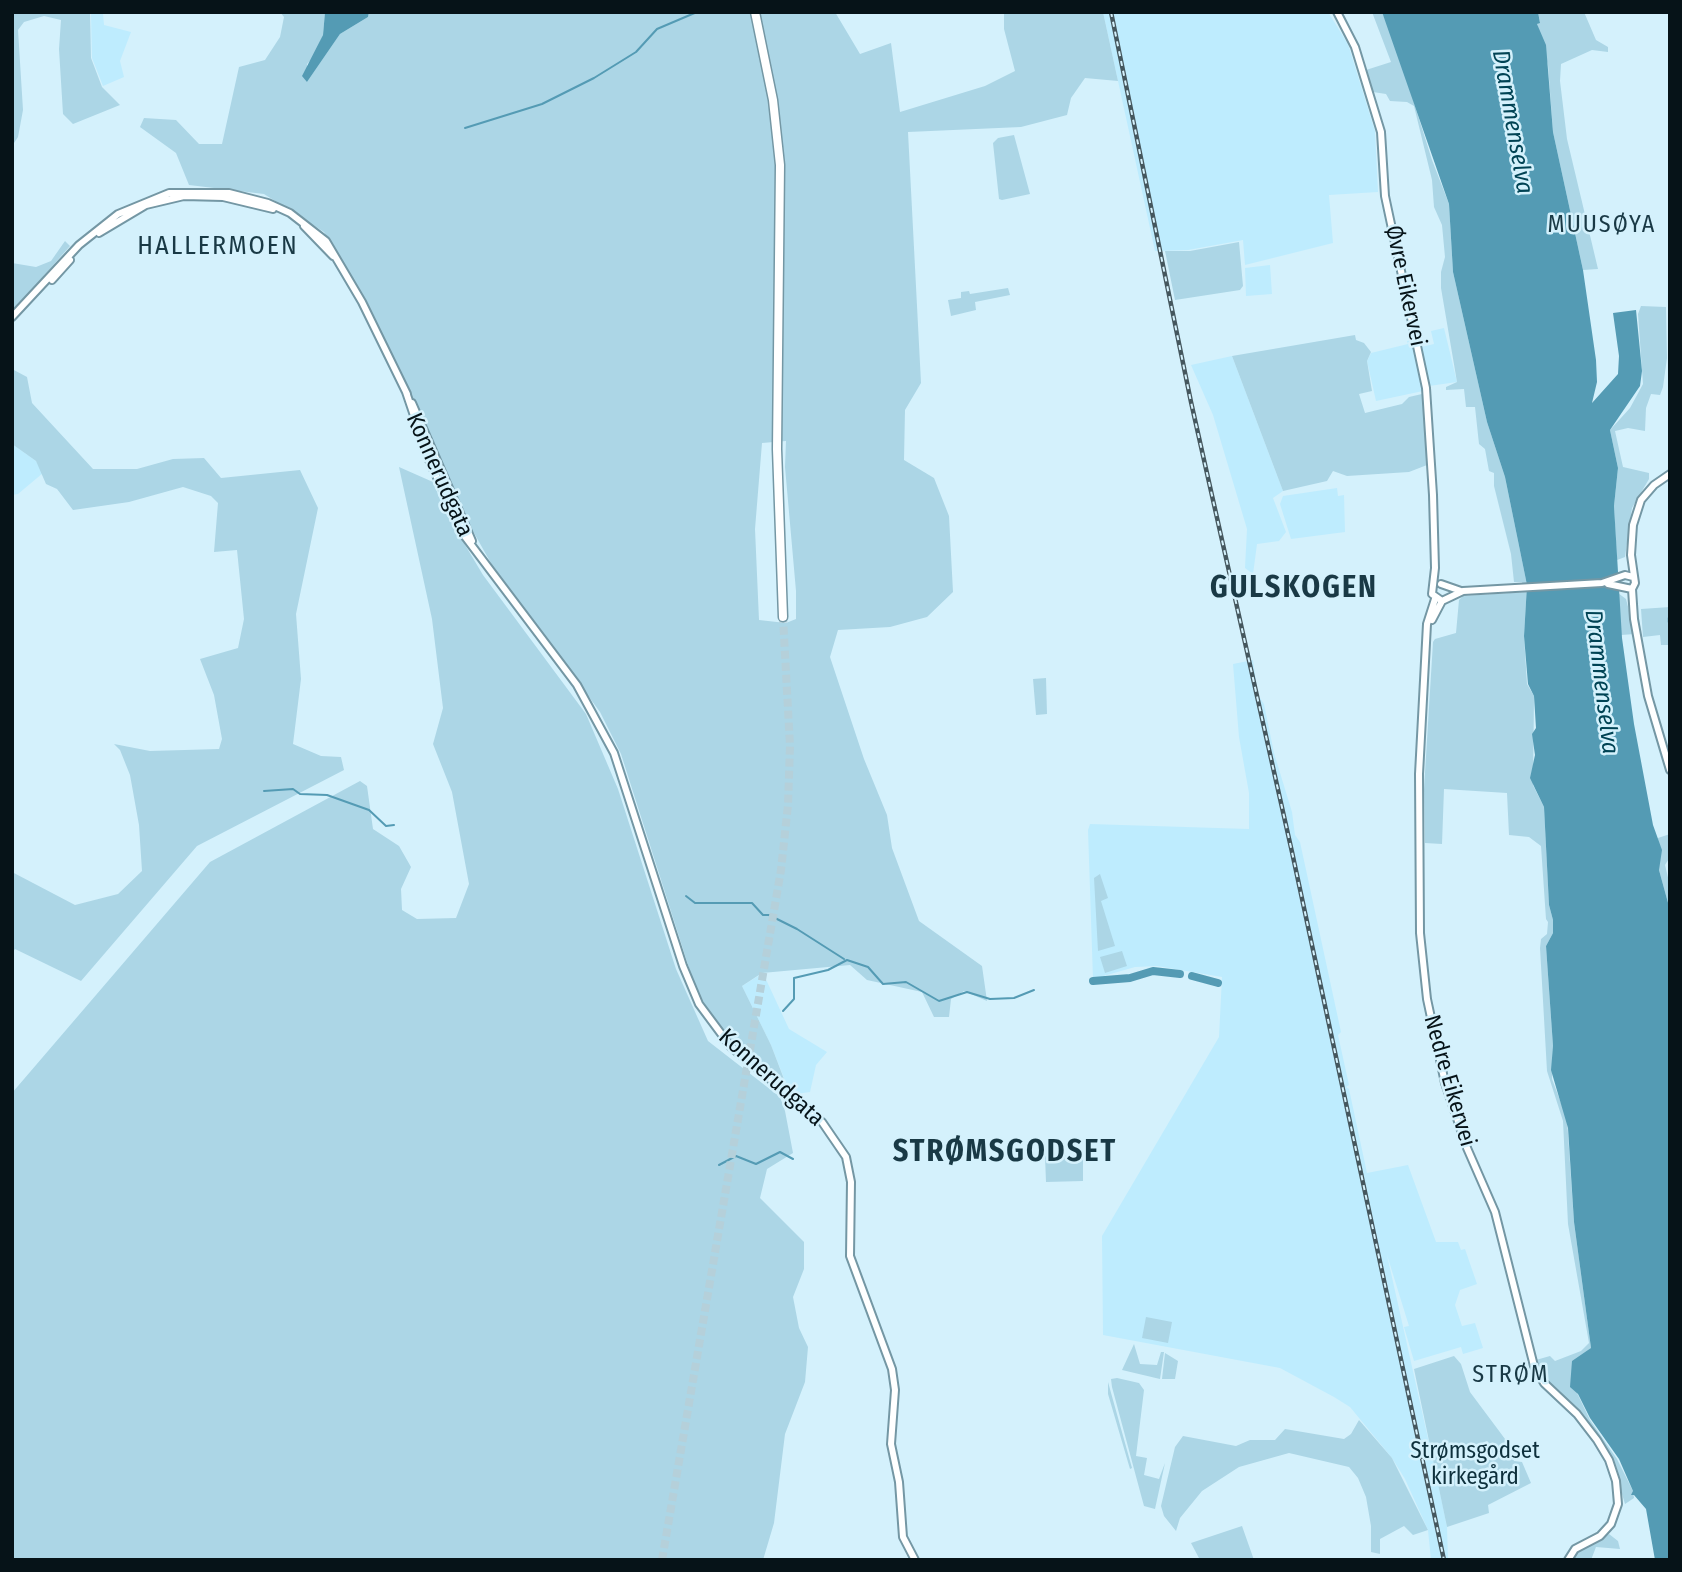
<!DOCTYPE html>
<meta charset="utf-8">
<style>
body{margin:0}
#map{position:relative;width:1682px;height:1572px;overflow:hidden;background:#d4f1fc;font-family:"Fira Sans Condensed",sans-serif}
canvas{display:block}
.frame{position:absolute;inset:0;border:14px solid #061318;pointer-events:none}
</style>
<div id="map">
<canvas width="1682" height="1572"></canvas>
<div class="frame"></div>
</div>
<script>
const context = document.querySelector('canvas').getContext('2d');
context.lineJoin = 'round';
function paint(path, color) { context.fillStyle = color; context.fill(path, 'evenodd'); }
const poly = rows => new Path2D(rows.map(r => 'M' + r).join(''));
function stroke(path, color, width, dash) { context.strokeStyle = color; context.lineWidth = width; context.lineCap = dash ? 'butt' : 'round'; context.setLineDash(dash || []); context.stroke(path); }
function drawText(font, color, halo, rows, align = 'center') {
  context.font = font + ' "Fira Sans Condensed",sans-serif'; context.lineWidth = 5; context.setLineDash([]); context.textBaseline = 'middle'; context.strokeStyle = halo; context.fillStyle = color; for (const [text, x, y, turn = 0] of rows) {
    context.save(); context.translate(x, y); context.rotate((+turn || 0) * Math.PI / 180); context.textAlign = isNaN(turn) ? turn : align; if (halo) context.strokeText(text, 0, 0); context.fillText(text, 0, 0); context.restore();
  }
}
const built = poly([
 [1103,12,1328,12,1348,44,1375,131,1378,192,1329,195,1333,243,1245,265,1243,240,1188,250,1155,251],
 [91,13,103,14,104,25,131,32,120,61,124,77,103,86,92,58],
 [1270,265,1272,294,1246,296,1245,268],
 [1444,328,1457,382,1429,386,1421,347,1434,344,1431,331],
 [1412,339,1423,391,1376,401,1367,361,1371,353,1408,344,1407,341],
 [1232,356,1283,491,1273,498,1286,532,1279,541,1257,544,1253,574,1245,568,1247,529,1213,415,1191,365],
 [12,444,36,461,43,473,18,494,12,495],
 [1337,488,1338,496,1344,495,1345,532,1291,539,1280,504,1283,496],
 [1253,660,1258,695,1264,704,1274,753,1292,812,1295,835,1300,842,1341,1032,1338,1035,1349,1085,1346,1087,1349,1089,1367,1173,1408,1165,1436,1242,1458,1242,1461,1250,1465,1249,1477,1284,1460,1290,1455,1305,1462,1326,1475,1323,1483,1348,1463,1354,1461,1347,1414,1361,1404,1327,1409,1326,1387,1255,1438,1483,1447,1527,1448,1560,1431,1560,1428,1530,1405,1479,1392,1458,1350,1407,1334,1397,1280,1368,1103,1335,1102,1236,1219,1037,1222,977,1157,966,1135,967,1093,979,1088,830,1090,824,1249,829,1249,793,1239,737,1233,664],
 [763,973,789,1029,827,1052,816,1065,810,1092,796,1094,780,1083,784,1078,771,1045,742,986]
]);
const green = poly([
 [12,12,90,12,91,58,102,87,120,105,73,124,63,114,59,49,61,20,44,16,24,22,18,30,23,110,18,137,12,146],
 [280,12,325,12,323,35,314,57,307,64,307,82,340,34,368,17,369,12,835,12,860,54,891,43,900,112,985,86,1015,71,1004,29,1004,12,1103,12,1118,81,1085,78,1071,98,1067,115,1021,127,908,132,921,383,905,410,904,460,934,478,949,516,953,592,927,617,890,627,838,630,830,657,864,759,887,815,892,848,919,921,982,966,987,1001,964,991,951,999,949,1017,934,1017,922,992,867,980,850,965,762,973,742,986,771,1045,784,1079,780,1083,722,1031,696,990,621,754,600,712,492,565,469,524,366,300,324,232,264,194,189,185,176,153,140,127,144,118,176,120,199,144,222,144,239,67,265,60,280,37,284,17],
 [786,441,785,467,796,591,796,619,786,623,759,620,755,529,762,443],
 [1372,12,1382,12,1397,49,1432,160,1449,204,1453,272,1487,422,1505,477,1527,585,1524,636,1527,684,1534,696,1533,785,1544,807,1549,905,1553,920,1553,933,1546,946,1553,1046,1552,1079,1567,1119,1574,1222,1591,1348,1584,1356,1577,1393,1590,1420,1617,1459,1633,1491,1634,1498,1625,1504,1610,1454,1584,1415,1552,1387,1536,1360,1550,1356,1555,1361,1581,1351,1589,1343,1568,1224,1563,1121,1547,1071,1540,948,1541,939,1547,934,1548,922,1546,919,1541,846,1529,837,1509,835,1507,793,1444,789,1442,844,1425,843,1424,789,1433,642,1435,639,1456,633,1459,600,1463,596,1525,592,1522,582,1514,582,1511,554,1494,486,1494,473,1489,471,1485,449,1479,444,1475,407,1466,407,1464,389,1446,390,1446,387,1457,382,1441,288,1441,272,1445,257,1442,225,1434,207,1432,180,1414,106,1407,102,1390,101,1386,94,1373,92,1366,70,1391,62],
 [1538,12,1584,12,1596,40,1608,47,1608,52,1592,50,1561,64,1560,81,1567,139,1598,269,1583,270,1553,132,1548,65,1537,24,1540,22],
 [1014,135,1030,194,1002,200,999,199,993,143,998,138],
 [65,241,70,246,12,312,12,263,36,267,51,261],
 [1239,242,1243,286,1240,290,1175,300,1165,251,1190,251],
 [1008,288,1010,295,975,302,976,310,951,316,948,300,961,298,961,292,969,291,970,294],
 [1641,306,1666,307,1667,358,1663,387,1660,395,1651,394,1646,408,1645,431,1628,428,1615,431,1623,467,1649,473,1649,479,1632,508,1625,557,1617,560,1614,506,1618,468,1610,430,1630,408,1643,384,1638,314],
 [1355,335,1356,340,1364,343,1371,352,1367,361,1372,391,1359,394,1365,413,1402,404,1409,397,1422,394,1427,465,1409,472,1347,476,1333,471,1327,481,1283,491,1232,356],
 [12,369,27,377,32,403,93,469,137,469,173,459,204,458,221,478,300,470,318,508,296,614,301,679,293,744,321,756,341,757,344,770,197,846,81,981,15,949,12,953,12,872,75,905,118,894,142,871,139,825,130,775,120,750,114,744,150,751,219,749,222,739,214,695,200,659,238,648,244,619,237,550,214,552,218,503,211,496,183,487,129,502,73,510,57,489,46,484,36,461,12,444],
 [399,467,433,482,446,513,483,575,586,714,618,789,676,969,708,1041,780,1097,785,1111,793,1153,767,1169,760,1198,804,1242,804,1269,793,1297,799,1328,808,1347,805,1382,785,1434,774,1523,763,1560,12,1560,12,1093,210,862,360,781,367,786,373,829,399,846,411,867,401,889,402,910,417,919,456,918,469,884,452,792,433,744,443,708,432,619],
 [1618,593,1626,599,1635,634,1621,635],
 [1670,607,1670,645,1661,645,1660,635,1643,637,1641,609],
 [1046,678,1047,714,1036,715,1033,679],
 [1670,834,1670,857,1665,865,1670,886,1670,910,1659,870,1658,838],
 [1100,874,1108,898,1101,901,1115,946,1098,951,1094,878],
 [1122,951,1127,966,1105,973,1100,957],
 [1083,1155,1083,1181,1046,1182,1045,1156],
 [1146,1317,1172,1322,1168,1343,1142,1338],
 [1134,1344,1140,1364,1157,1365,1161,1352,1164,1352,1160,1379,1122,1370],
 [1165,1353,1178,1361,1175,1379,1162,1379],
 [1454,1356,1461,1364,1470,1392,1508,1443,1514,1461,1522,1462,1531,1483,1488,1505,1489,1513,1447,1527,1414,1369],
 [1117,1378,1139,1383,1144,1390,1136,1456,1147,1458,1144,1475,1159,1479,1165,1463,1155,1509,1144,1506,1141,1495,1112,1387,1111,1379],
 [1108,1382,1132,1468,1130,1469,1108,1394],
 [1359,1420,1392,1458,1428,1530,1413,1535,1404,1526,1380,1539,1380,1554,1371,1552,1371,1526,1366,1497,1358,1478,1349,1467,1289,1453,1239,1467,1202,1491,1180,1518,1176,1531,1164,1516,1161,1506,1175,1447,1183,1436,1236,1446,1250,1440,1275,1440,1285,1429,1344,1439,1351,1434],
 [1242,1526,1254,1560,1200,1560,1191,1543],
 [1609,1534,1618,1541,1620,1549,1596,1547,1591,1560,1571,1560,1575,1553]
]);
const water = poly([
 [325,12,369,12,368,17,340,34,307,82,302,76,323,35],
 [1382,12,1538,12,1540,23,1537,24,1546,45,1553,132,1583,270,1596,360,1597,382,1592,403,1618,374,1619,356,1613,313,1636,310,1642,371,1640,386,1610,430,1618,468,1614,506,1622,638,1634,724,1653,825,1662,850,1659,870,1670,910,1670,1560,1655,1560,1646,1509,1634,1495,1631,1495,1633,1491,1619,1459,1590,1418,1578,1394,1570,1387,1572,1361,1591,1348,1574,1222,1568,1128,1551,1070,1553,1046,1546,946,1553,933,1553,920,1549,905,1544,807,1530,778,1535,755,1532,734,1536,728,1534,696,1528,684,1524,636,1527,585,1505,477,1487,422,1453,272,1449,204]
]);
const stream = poly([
 [465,128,542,104,594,78,636,52,657,29,697,12],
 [264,791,293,789,300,794,327,795,369,810,386,826,394,825],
 [686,896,695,903,752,903,763,915,769,915,797,929,844,959],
 [783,1011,794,999,794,978,828,970,847,960,868,967,883,984,906,982,939,1001,967,992,990,999,1014,998,1034,990],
 [719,1165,736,1156,756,1164,780,1152,793,1159]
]);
const canal = poly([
 [1670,618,1670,622]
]);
const river = poly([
 [1192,976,1218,983],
 [1093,981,1130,978,1153,971,1180,974]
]);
const highwayTunnel = poly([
 [662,1560,781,870,788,805,790,746,783,617]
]);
const secondary = poly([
 [1337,12,1355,47,1381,132,1385,196,1426,388,1433,495,1435,568,1432,594,1442,601],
 [304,226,333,256],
 [99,233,146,205,184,196,223,197,273,209],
 [52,280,70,260],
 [12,317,79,245,118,214,169,193,229,193,268,203,290,213,326,241,362,302,407,394],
 [406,392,429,460,463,534,577,685,614,753,683,966,699,1004,731,1047,822,1122,846,1157,851,1182,850,1256,892,1369,895,1390,891,1444,899,1482,903,1537,915,1560],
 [412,403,472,541],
 [1670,474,1654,485,1641,500,1633,525,1631,555,1635,583,1632,589,1634,619,1648,696,1670,770],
 [1441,584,1461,591],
 [1608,584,1632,589],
 [1435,599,1427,624,1419,774,1420,933,1427,999,1445,1083,1467,1148,1495,1212,1534,1366,1544,1383,1577,1414,1597,1440,1609,1460,1616,1481,1618,1504,1611,1524,1600,1536,1575,1549,1568,1560],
 [1432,620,1442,601,1463,591,1602,583,1625,575,1633,577]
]);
const highway = poly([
 [755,12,773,100,780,165,777,449,783,617]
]);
const rail = poly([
 [1111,12,1191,402,1292,852,1444,1560]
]);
const streetNames = [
 ["Øvre Eikervei",1405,286,78],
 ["Konnerudgata",439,475,66],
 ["Konnerudgata",771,1078,42],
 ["Nedre Eikervei",1449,1081,74]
];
const parkNames = [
 ["Strømsgodset",1475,1452],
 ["kirkegård",1475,1478]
];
const waterNames = [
 ["Drammenselva",1512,122,80],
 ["Drammenselva",1601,682,83]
];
const neighbourhoodNames = [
 ["MUUSØYA",1602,225],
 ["STRØM",1511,1375]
];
const quarterNames = [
 ["HALLERMOEN",218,247]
];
const districtNames = [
 ["GULSKOGEN",1294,589],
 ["STRØMSGODSET",1005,1153]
];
paint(built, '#beecfe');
paint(green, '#acd6e6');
paint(water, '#549bb4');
stroke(stream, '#549bb4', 2);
stroke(canal, '#549bb4', 4.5);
stroke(river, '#549bb4', 8);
stroke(highwayTunnel, '#b5d0da', 8, [8, 4]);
stroke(secondary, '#7497a4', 10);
stroke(highway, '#7497a4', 11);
stroke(secondary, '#fff', 6);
stroke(highway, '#fff', 8);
stroke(rail, '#45575e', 4.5);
stroke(rail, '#d4f1fc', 2, [5]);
drawText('23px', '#061318', '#d4f1fc', streetNames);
drawText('23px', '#0e303c', '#d4f1fc', parkNames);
drawText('italic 24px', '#004354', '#d4f1fc', waterNames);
context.letterSpacing = '2px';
drawText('24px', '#193945', '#d4f1fc', neighbourhoodNames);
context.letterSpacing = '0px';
context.letterSpacing = '2px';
drawText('26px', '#193945', '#d4f1fc', quarterNames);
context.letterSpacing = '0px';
context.letterSpacing = '2px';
drawText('bold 30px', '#193945', '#d4f1fc', districtNames);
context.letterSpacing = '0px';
</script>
